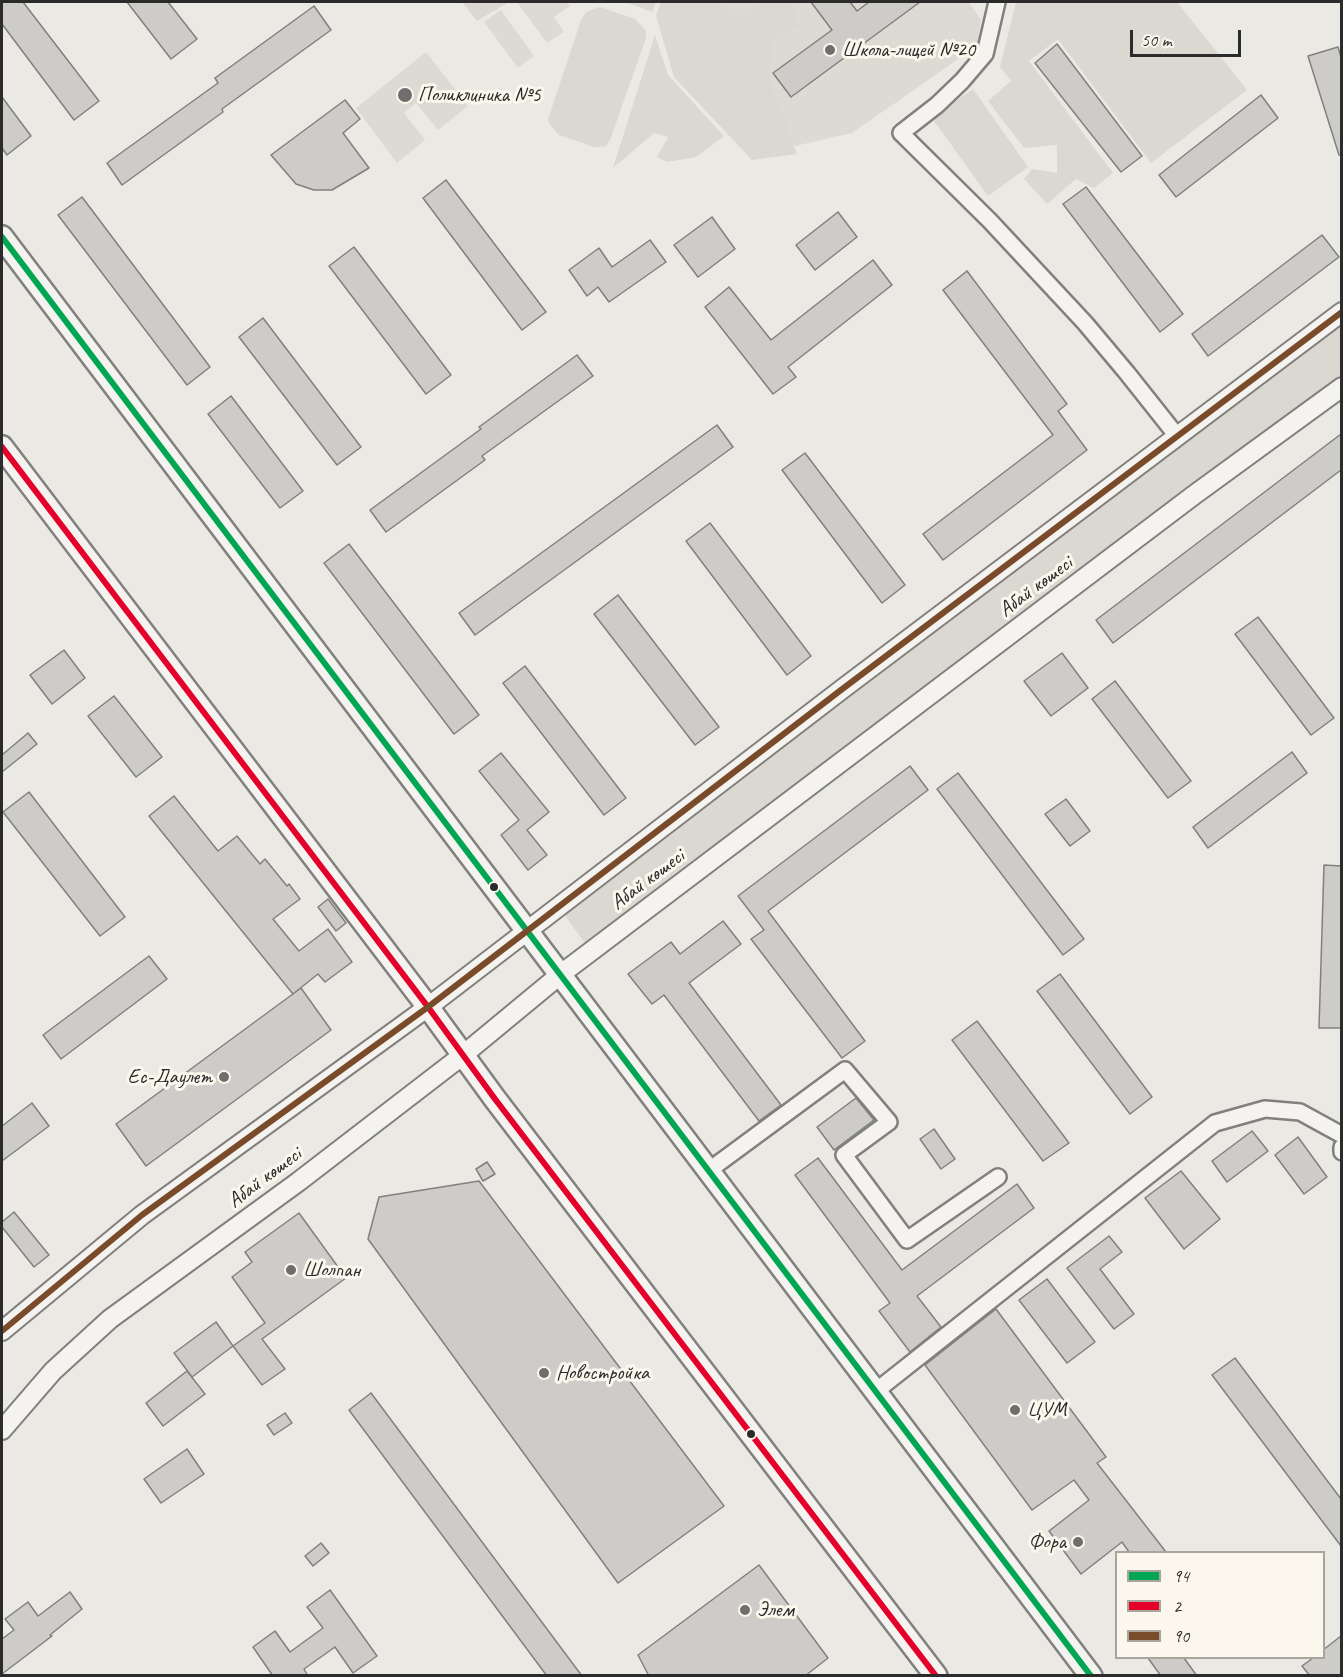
<!DOCTYPE html>
<meta charset="utf-8">
<style>
body{margin:0}
#map{position:relative;width:1343px;height:1677px;overflow:hidden;background:#eae9e4;font-family:Caveat,sans-serif}
canvas{display:block}
.frame{position:absolute;inset:0;border:3px solid #2b2b2b;pointer-events:none}
.legend{position:absolute;left:1115px;top:1551px;width:210px;height:108px;box-sizing:border-box;background:#fbf7ec;border:2px solid #a8a59f;margin:0;padding:8px 10px;list-style:none;font-size:18px;color:#2b2b2b}
.legend li{display:flex;align-items:center;gap:12px;height:30px}
.legend b{width:30px;border:2px solid #a8a59f}
.scale{position:absolute;left:1130px;top:30px;width:111px;height:27px;box-sizing:border-box;border:3px solid #2b2b2b;border-top:0;padding-left:8px;font-size:18px;line-height:21px;white-space:nowrap;color:#2b2b2b;-webkit-text-stroke:4px #fbf7ec;paint-order:stroke}
</style>
<div id="map">
<canvas width="1343" height="1677"></canvas>
<div class="frame"></div>
<ul class="legend">
<li><b style="height:8px;background:#00a651"></b>94</li>
<li><b style="height:8px;background:#e4002b"></b>2</li>
<li><b style="height:8px;background:#7a4b2a"></b>90</li>
</ul>
<div class="scale">50 m</div>
</div>
<script>
const context = document.querySelector('canvas').getContext('2d');
context.lineJoin = 'round';
function paint(path, color) { context.fillStyle = color; context.fill(path, 'evenodd'); }
const poly = rows => new Path2D(rows.map(r => 'M' + r).join(''));
function stroke(path, color, width, dash) { context.strokeStyle = color; context.lineWidth = width; context.lineCap = dash ? 'butt' : 'round'; context.setLineDash(dash || []); context.stroke(path); }
function drawText(font, color, halo, rows, align = 'center') {
  context.font = font + ' Caveat,sans-serif'; context.lineWidth = 6; context.setLineDash([]); context.textBaseline = 'middle'; context.strokeStyle = halo; context.fillStyle = color; for (const [text, x, y, turn = 0] of rows) {
    context.save(); context.translate(x, y); context.rotate((+turn || 0) * Math.PI / 180); context.textAlign = isNaN(turn) ? turn : align; if (halo) context.strokeText(text, 0, 0); context.fillText(text, 0, 0); context.restore();
  }
}
const built = poly([
 [517,2,567,2,570,6,554,17,564,32,547,43],
 [702,2,969,2,981,20,977,46,852,133,795,146],
 [501,10,534,56,518,68,484,22],
 [426,52,468,106,438,130,416,103,404,113,425,140,397,163,356,108]
]);
const green = poly([
 [462,2,509,2,477,21],
 [625,2,656,2,652,12],
 [661,2,720,2,733,21,760,2,790,2,799,25,773,42,770,82,797,154,752,160,674,77,656,16],
 [1016,2,1177,2,1247,90,1151,163,1058,39,1029,61,1113,173,1094,188,1076,179,1047,204,1024,179,1032,169,1057,173,1057,145,1024,148,988,101,1011,81,1000,67],
 [600,7,635,19,646,31,646,38,610,140,606,146,600,147,594,147,559,135,550,125,548,119,581,20,586,12],
 [655,35,668,75,724,136,696,157,667,162,657,157,668,137,654,133,613,168],
 [973,89,1028,167,988,196,932,118],
 [1341,325,1341,374,586,945,564,914]
]);
const building = poly([
 [2,2,23,2,99,101,74,120,2,24,2,2],
 [127,2,168,2,197,39,171,59,127,2],
 [811,2,850,2,857,11,869,2,920,2,791,97,773,73,832,30,811,2],
 [314,6,331,30,222,109,223,112,122,185,107,163,218,83,215,78,314,6],
 [1057,44,1142,156,1121,172,1035,63,1057,44],
 [1338,47,1341,57,1341,155,1339,155,1308,56,1338,47],
 [1261,95,1278,118,1176,197,1159,175,1261,95],
 [2,97,31,136,7,155,2,148,2,97],
 [345,100,360,119,343,133,369,168,332,190,314,190,296,184,271,155,345,100],
 [446,180,546,312,522,330,423,198,446,180],
 [1086,187,1183,314,1160,332,1063,204,1086,187],
 [82,197,210,367,187,385,58,215,82,197],
 [838,212,857,237,815,270,796,245,838,212],
 [712,217,735,249,698,277,674,245,712,217],
 [1322,235,1339,257,1208,356,1192,334,1322,235],
 [650,240,666,262,609,302,598,287,587,296,569,270,599,248,612,267,650,240],
 [354,247,451,375,426,394,329,266,354,247],
 [873,260,892,285,788,367,796,377,773,394,705,307,729,287,771,340,873,260],
 [967,271,1067,404,1058,411,1087,450,943,560,923,534,1053,435,943,290,967,271],
 [263,318,361,447,337,465,239,337,263,318],
 [577,355,593,376,482,456,485,460,386,532,370,510,481,429,479,427,577,355],
 [231,396,303,491,280,508,208,414,231,396],
 [717,425,733,447,475,635,459,613,717,425],
 [1341,434,1341,470,1113,643,1096,620,1341,434],
 [805,453,905,585,882,603,782,470,805,453],
 [710,523,811,656,787,675,686,541,710,523],
 [349,544,479,715,454,734,324,563,349,544],
 [618,595,719,727,695,745,594,614,618,595],
 [1258,617,1334,718,1311,735,1235,634,1258,617],
 [64,650,85,678,52,704,30,675,64,650],
 [1062,653,1088,688,1051,716,1024,681,1062,653],
 [525,666,626,798,604,815,503,683,525,666],
 [1115,681,1191,781,1168,798,1092,699,1115,681],
 [114,696,162,757,136,777,88,716,114,696],
 [28,733,37,744,2,772,2,755,28,733],
 [1292,752,1307,773,1208,848,1193,827,1292,752],
 [501,753,549,812,527,830,547,855,528,870,501,835,519,820,479,771,501,753],
 [910,766,928,790,768,911,865,1041,842,1058,751,939,764,930,738,896,910,766],
 [958,773,1084,939,1063,955,937,789,958,773],
 [29,792,125,917,100,936,3,812,29,792],
 [174,796,218,851,237,836,260,864,265,859,287,886,289,884,300,899,273,919,299,951,328,929,352,962,325,982,318,974,293,994,149,816,174,796],
 [1066,799,1090,831,1070,846,1045,814,1066,799],
 [1324,865,1341,866,1341,1028,1319,1028,1324,865],
 [328,899,346,923,336,931,318,907,328,899],
 [723,921,741,944,689,983,781,1105,759,1121,664,995,652,1004,628,974,671,942,680,954,723,921],
 [149,956,167,979,61,1059,43,1035,149,956],
 [1060,974,1152,1097,1130,1114,1037,991,1060,974],
 [301,988,331,1030,146,1166,116,1124,301,988],
 [977,1021,1069,1143,1043,1161,952,1040,977,1021],
 [856,1098,874,1120,834,1150,817,1127,856,1098],
 [32,1103,49,1126,2,1161,2,1126,32,1103],
 [934,1129,955,1159,941,1169,920,1139,934,1129],
 [1252,1131,1268,1151,1227,1182,1212,1161,1252,1131],
 [1298,1137,1327,1177,1304,1194,1275,1155,1298,1137],
 [818,1158,902,1270,1017,1184,1034,1208,917,1296,941,1327,910,1352,879,1311,890,1303,795,1175,818,1158],
 [487,1162,495,1174,483,1181,476,1169,487,1162],
 [1181,1171,1220,1219,1184,1249,1145,1198,1181,1171],
 [479,1181,724,1506,618,1583,368,1239,379,1197,479,1181],
 [14,1212,49,1255,34,1267,2,1227,2,1222,14,1212],
 [299,1213,346,1278,262,1339,285,1369,262,1385,233,1346,265,1323,232,1277,252,1262,245,1252,299,1213],
 [1109,1236,1122,1252,1100,1269,1134,1314,1114,1329,1067,1268,1109,1236],
 [1047,1279,1095,1342,1067,1363,1019,1300,1047,1279],
 [996,1309,1106,1457,1097,1463,1166,1552,1129,1552,1122,1542,1081,1574,1049,1531,1089,1500,1074,1480,1032,1510,925,1365,996,1309],
 [216,1322,233,1346,192,1377,174,1353,216,1322],
 [1235,1358,1341,1499,1341,1546,1212,1375,1235,1358],
 [187,1371,205,1394,163,1426,146,1403,187,1371],
 [371,1393,582,1676,547,1676,349,1410,371,1393],
 [285,1413,292,1423,274,1435,267,1425,285,1413],
 [187,1449,204,1474,161,1503,144,1479,187,1449],
 [321,1543,329,1553,313,1566,305,1556,321,1543],
 [759,1565,828,1658,805,1676,649,1676,638,1655,759,1565],
 [330,1590,377,1656,353,1673,335,1647,304,1669,308,1676,273,1676,253,1647,275,1631,290,1652,323,1628,307,1607,330,1590],
 [70,1592,82,1609,50,1635,52,1636,2,1674,2,1639,14,1630,5,1619,28,1602,38,1616,70,1592],
 [1341,1636,1341,1676,1310,1676,1302,1666,1313,1658,1323,1658,1323,1650,1341,1636],
 [1148,1658,1184,1658,1197,1676,1161,1676,1148,1658]
]);
const minor = poly([
 [997,2,985,54,962,81,937,105,901,133,990,221,1085,323,1127,373,1177,436],
 [1342,1147,1342,1152],
 [708,1171,845,1070,889,1122,844,1155,907,1240,998,1177],
 [876,1391,1215,1123,1265,1109,1300,1112,1342,1135]
]);
const tertiary = poly([
 [2,1331,142,1215,428,1007,841,690,1342,312],
 [2,1430,53,1371,110,1319,298,1182,463,1055,561,974,1194,495,1342,387]
]);
const secondary = poly([
 [2,237,1091,1676],
 [2,447,428,1007,495,1099,936,1676]
]);
const bus1 = poly([
 [2,237,1091,1676]
]);
const bus2 = poly([
 [2,447,428,1007,495,1099,936,1676]
]);
const bus3 = poly([
 [2,1331,142,1215,428,1007,841,690,1342,312]
]);
const markers = [
 [830,50,6,"#6e6e6c"],
 [405,95,8,"#6e6e6c"],
 [494,887,5,"#2b2b2b"],
 [224,1077,6,"#6e6e6c"],
 [291,1270,6,"#6e6e6c"],
 [544,1373,6,"#6e6e6c"],
 [1015,1410,6,"#6e6e6c"],
 [751,1434,5,"#2b2b2b"],
 [1078,1542,6,"#6e6e6c"],
 [745,1610,6,"#6e6e6c"]
];
const poiNames = [
 ["Школа-лицей №20",842,50],
 ["Поликлиника №5",418,95],
 ["Ес-Даулет",212,1077,"right"],
 ["Шолпан",303,1270],
 ["Новостройка",556,1373],
 ["ЦУМ",1027,1410],
 ["Фора",1066,1542,"right"],
 ["Элем",757,1610]
];
const streetNames = [
 ["Абай көшесі",1036,587,-37],
 ["Абай көшесі",648,880,-37],
 ["Абай көшесі",265,1178,-37]
];
paint(built, '#dcdad3');
paint(green, '#dbd8d1');
paint(building, '#cdccc8');
stroke(building, '#81807e', 1.5);
stroke(minor, '#81807e', 20);
stroke(tertiary, '#81807e', 22);
stroke(secondary, '#81807e', 26);
stroke(minor, '#f4f3ef', 15);
stroke(tertiary, '#f4f3ef', 18);
stroke(secondary, '#f4f3ef', 21);
stroke(bus1, '#00a651', 6);
stroke(bus2, '#e4002b', 6);
stroke(bus3, '#7a4b2a', 6);
for (const [x, y, r, color] of markers) { const dot = new Path2D(); dot.arc(x, y, r, 0, 2 * Math.PI); context.fillStyle = color; context.fill(dot); stroke(dot, '#fbf7ec', 2); }
drawText('21px', '#2b2b2b', '#fbf7ec', poiNames, 'left');
drawText('21px', '#2b2b2b', '#fbf7ec', streetNames);
</script>
